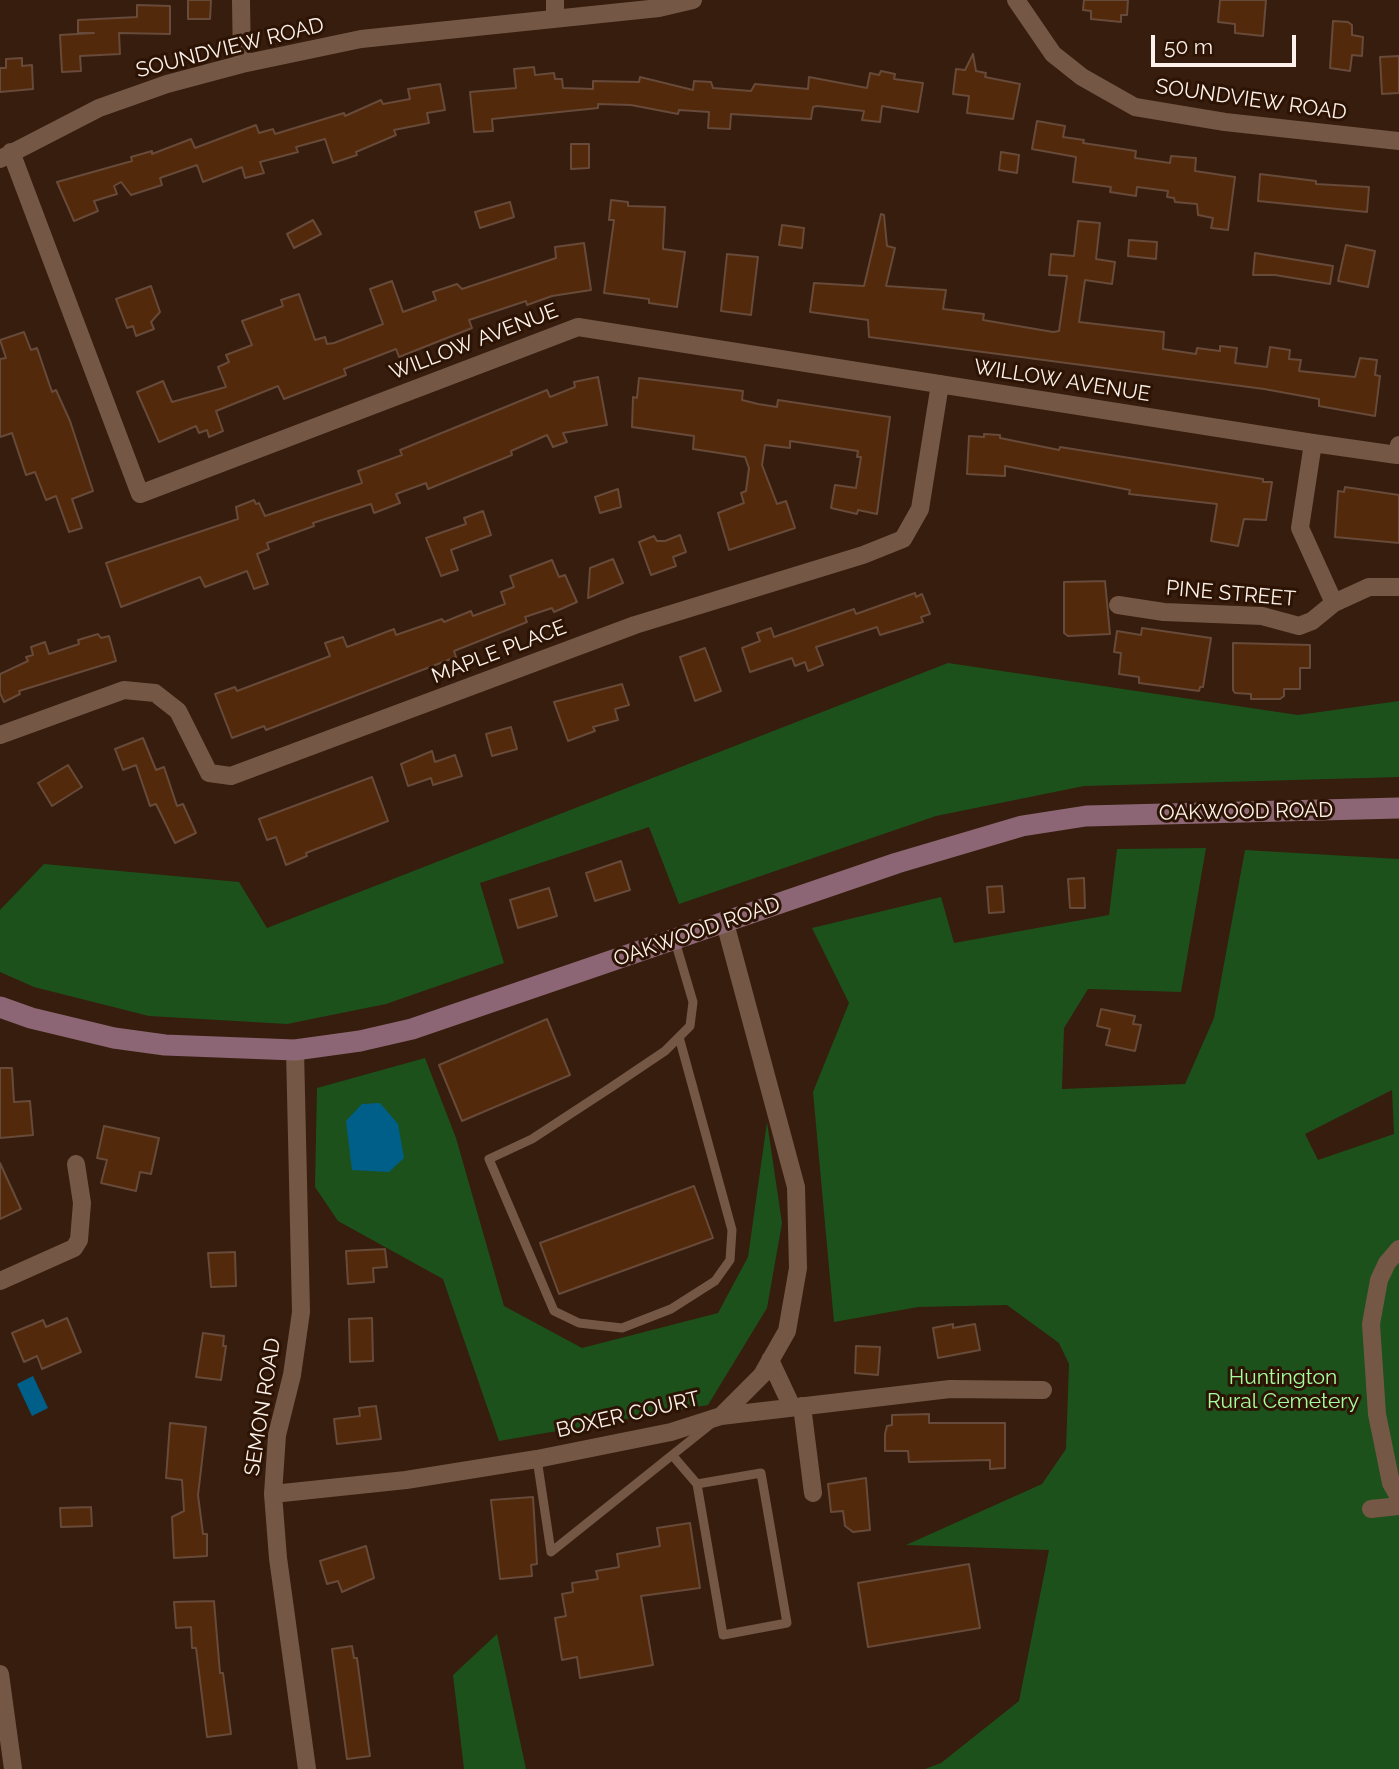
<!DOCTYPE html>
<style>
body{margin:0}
#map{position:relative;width:1399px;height:1769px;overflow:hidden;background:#361d0d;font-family:Raleway,sans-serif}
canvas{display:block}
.scale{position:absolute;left:1151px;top:35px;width:145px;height:32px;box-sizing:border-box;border:4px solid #fcf2eb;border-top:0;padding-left:9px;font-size:21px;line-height:24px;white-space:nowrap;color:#fcf2eb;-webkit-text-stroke:5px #2c1304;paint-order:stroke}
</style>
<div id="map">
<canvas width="1399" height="1769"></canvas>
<div class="scale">50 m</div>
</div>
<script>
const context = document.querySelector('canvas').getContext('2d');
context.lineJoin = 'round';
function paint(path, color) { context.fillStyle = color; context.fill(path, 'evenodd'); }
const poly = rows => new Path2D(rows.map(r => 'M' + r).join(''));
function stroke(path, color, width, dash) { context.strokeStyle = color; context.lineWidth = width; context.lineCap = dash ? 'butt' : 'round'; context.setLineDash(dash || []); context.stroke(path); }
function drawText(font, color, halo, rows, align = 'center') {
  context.font = font + ' Raleway,sans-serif'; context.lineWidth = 6; context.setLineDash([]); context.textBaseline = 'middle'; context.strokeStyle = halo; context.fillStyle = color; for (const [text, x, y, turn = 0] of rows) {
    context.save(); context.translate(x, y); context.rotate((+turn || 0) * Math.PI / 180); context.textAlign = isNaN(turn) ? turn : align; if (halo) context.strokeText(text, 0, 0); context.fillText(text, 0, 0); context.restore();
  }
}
const green = poly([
 [948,663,1298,715,1399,701,1399,777,1084,786,936,816,679,904,649,827,480,883,504,963,386,1004,287,1024,149,1016,34,987,0,972,0,910,44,864,239,882,267,928],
 [1206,848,1181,992,1088,989,1064,1028,1062,1089,1185,1084,1214,1018,1245,850,1399,859,1399,1769,925,1769,941,1763,1019,1701,1049,1550,906,1545,1042,1484,1066,1449,1069,1364,1059,1343,1007,1305,918,1307,834,1322,813,1092,849,1003,812,928,941,897,954,943,1109,915,1117,849],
 [1392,1090,1394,1134,1318,1160,1305,1134],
 [425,1058,456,1138,504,1306,582,1348,718,1313,748,1257,767,1122,782,1223,767,1308,708,1405,499,1441,443,1279,338,1221,315,1187,317,1088],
 [497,1634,526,1769,464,1769,453,1675]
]);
const water = poly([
 [380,1103,398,1124,404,1158,389,1172,352,1170,346,1121,362,1104],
 [33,1376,48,1408,32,1416,17,1384]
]);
const building = poly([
 [188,0,211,0,210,19,188,19,188,0],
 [1084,0,1128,0,1127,15,1121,15,1121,22,1091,19,1091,11,1083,10,1084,0],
 [1220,0,1266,0,1263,36,1235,33,1235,24,1218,22,1220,0],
 [137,5,170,6,170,34,119,33,120,54,80,56,81,71,62,72,60,35,94,33,78,33,78,20,137,17,137,5],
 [1333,21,1348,22,1352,25,1352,35,1363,37,1362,56,1352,55,1350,71,1330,68,1333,21],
 [973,54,976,71,986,73,985,77,1020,84,1013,119,967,113,969,96,953,94,956,69,965,70,973,54],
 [1399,56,1399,93,1382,94,1380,57,1399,56],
 [22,58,22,66,32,65,33,89,0,92,0,68,6,68,6,59,22,58],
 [534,67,535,75,554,73,555,79,562,79,563,88,593,89,593,81,639,82,640,77,693,90,694,81,711,82,713,88,751,91,755,84,808,89,809,77,867,88,870,73,879,75,881,71,895,74,894,79,923,83,918,112,882,106,880,122,862,120,864,111,817,106,813,107,811,119,731,114,730,129,708,128,709,112,679,110,678,114,631,105,598,104,598,108,492,119,493,131,474,132,470,92,516,88,514,69,534,67],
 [440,84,445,110,427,113,429,123,394,130,396,135,356,152,357,155,333,163,325,139,296,147,298,152,260,162,264,173,245,178,242,167,203,182,197,165,160,178,162,185,131,195,121,182,114,186,117,194,94,201,98,211,74,221,57,182,132,161,131,157,152,151,152,154,191,139,195,148,256,125,259,133,273,129,275,134,344,113,345,116,381,100,383,104,410,99,408,89,440,84],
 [1037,121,1065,126,1063,137,1084,140,1083,143,1136,151,1135,158,1170,163,1171,156,1196,158,1195,171,1235,177,1228,230,1211,228,1213,218,1198,215,1197,204,1175,202,1174,198,1167,197,1168,191,1137,187,1136,196,1110,192,1111,187,1073,182,1076,157,1032,149,1037,121],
 [571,144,589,144,589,168,571,169,571,144],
 [1001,152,1019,155,1017,173,999,170,1001,152],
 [1260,174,1316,181,1316,184,1369,187,1367,212,1258,201,1260,174],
 [611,200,628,202,628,206,665,207,663,249,685,252,677,307,649,303,649,299,604,293,614,220,609,220,611,200],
 [510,202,514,217,480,228,475,212,510,202],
 [881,214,884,215,887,246,895,248,886,286,946,290,943,309,984,314,983,320,1053,332,1059,331,1067,276,1049,275,1051,254,1074,256,1078,221,1100,223,1096,259,1115,262,1112,284,1085,280,1079,322,1164,332,1163,349,1196,354,1197,348,1220,351,1220,346,1237,348,1235,363,1267,367,1270,347,1290,350,1289,359,1301,360,1299,371,1355,377,1360,358,1377,360,1375,375,1380,376,1375,416,1319,406,1319,399,1264,389,869,337,868,320,810,312,814,283,864,286,881,214],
 [313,220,321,234,294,248,287,234,313,220],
 [782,225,804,228,802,248,779,245,782,225],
 [1129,240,1157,242,1156,259,1128,256,1129,240],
 [584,243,591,290,552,296,527,305,526,301,469,320,472,328,399,357,396,349,344,369,346,375,284,399,278,386,216,411,223,431,209,437,207,430,199,433,196,426,159,442,137,392,163,381,172,402,226,387,218,367,229,362,226,355,252,345,242,321,283,306,281,300,299,294,315,340,325,337,327,344,334,343,383,324,370,289,392,281,403,312,436,300,433,292,457,284,462,289,556,258,555,247,584,243],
 [1346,245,1375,251,1368,287,1338,281,1346,245],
 [1255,253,1333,266,1330,284,1275,275,1253,275,1255,253],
 [727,254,758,257,751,315,721,311,727,254],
 [151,286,160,312,151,322,154,329,136,336,133,326,127,328,116,299,151,286],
 [24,332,31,350,37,348,52,392,56,390,70,421,93,491,72,499,82,528,69,532,56,496,46,500,35,472,26,475,12,433,0,437,0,359,6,358,0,340,24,332],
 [598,377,607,425,563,433,567,442,553,447,547,435,511,451,512,455,428,489,426,483,396,494,400,503,374,513,371,504,313,523,314,526,267,543,269,549,257,554,268,584,254,589,247,571,205,587,200,577,121,607,106,563,238,519,236,507,254,500,256,504,259,503,265,516,362,483,358,471,402,455,400,450,547,390,550,397,575,387,574,382,598,377],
 [639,378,743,391,742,400,758,404,777,407,778,400,890,417,877,514,858,510,857,514,831,508,835,485,856,488,861,457,857,457,858,451,790,441,790,448,765,445,762,465,777,504,786,501,795,528,729,550,718,513,744,503,741,493,746,491,749,468,745,457,693,449,694,436,632,427,633,397,637,398,639,378],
 [984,434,1000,435,1000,438,1059,450,1060,447,1263,479,1263,482,1272,482,1266,520,1244,519,1238,546,1211,541,1217,504,1129,494,1130,490,1005,466,1005,476,967,474,969,436,984,437,984,434],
 [1345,487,1399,495,1399,543,1335,537,1338,491,1344,492,1345,487],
 [618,489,621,507,600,513,595,497,618,489],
 [483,511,491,535,451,550,458,570,441,576,426,538,466,524,464,518,483,511],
 [680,535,686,552,673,557,676,566,651,575,639,542,654,536,657,541,665,541,680,535],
 [613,559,623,583,588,598,590,568,613,559],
 [552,560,559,577,565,575,577,602,554,612,552,608,525,617,527,622,454,651,456,657,266,730,264,726,232,738,215,694,235,687,237,691,330,656,325,643,343,637,347,647,394,629,396,635,442,619,444,622,471,611,473,616,505,604,501,592,514,587,510,576,552,560],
 [1105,581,1110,634,1068,636,1064,633,1064,582,1105,581],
 [915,593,916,597,922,594,930,614,921,617,923,622,880,635,877,627,816,647,823,665,808,671,805,662,795,666,792,658,750,672,742,648,760,641,757,633,771,628,774,637,854,609,856,614,915,593],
 [1142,628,1211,638,1203,687,1200,687,1199,691,1139,683,1139,677,1119,674,1121,653,1114,652,1117,631,1141,635,1142,628],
 [98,634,101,638,109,636,116,661,19,691,20,694,4,702,0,693,0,674,28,661,26,657,33,655,31,647,45,642,49,654,79,644,78,640,98,634],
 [1233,643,1310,645,1310,668,1300,668,1300,689,1284,689,1284,696,1280,699,1251,699,1251,694,1235,693,1233,690,1233,643],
 [705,648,721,691,695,701,680,657,705,648],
 [622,684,629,705,615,709,618,720,593,727,595,731,568,741,554,702,622,684],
 [511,727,517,749,492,756,486,734,511,727],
 [143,738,156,770,164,767,177,806,183,804,196,833,175,843,156,804,150,806,136,765,123,770,115,749,143,738],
 [432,751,435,762,455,755,462,776,433,785,431,778,408,786,401,764,432,751],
 [68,765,82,787,52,806,38,783,68,765],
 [372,777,388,821,306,853,307,856,286,865,276,837,267,840,259,819,372,777],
 [621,861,630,890,595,901,586,873,621,861],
 [1084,878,1085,908,1070,908,1068,879,1084,878],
 [1002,886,1004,912,989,913,987,887,1002,886],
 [549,888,557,916,518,928,510,900,549,888],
 [1101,1009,1135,1016,1133,1024,1141,1025,1135,1051,1106,1045,1110,1029,1097,1026,1101,1009],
 [547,1019,570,1075,462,1121,439,1065,547,1019],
 [0,1068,12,1068,14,1102,30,1101,33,1135,0,1138,0,1068],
 [104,1126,159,1138,151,1174,140,1172,136,1191,101,1183,107,1160,97,1158,104,1126],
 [0,1163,21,1209,0,1219,0,1163],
 [694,1186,713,1238,559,1294,540,1243,694,1186],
 [385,1249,387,1267,373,1268,374,1282,348,1284,346,1251,385,1249],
 [235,1252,236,1286,211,1287,208,1253,235,1252],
 [67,1318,81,1352,42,1369,37,1356,24,1362,12,1333,43,1320,46,1327,67,1318],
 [372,1318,373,1361,350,1362,349,1319,372,1318],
 [953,1324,953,1328,975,1324,980,1350,938,1358,933,1328,953,1324],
 [203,1333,224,1336,223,1346,226,1346,221,1380,196,1377,203,1333],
 [856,1346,880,1347,878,1375,855,1373,856,1346],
 [376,1406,381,1439,337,1444,334,1419,360,1416,359,1408,376,1406],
 [929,1414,929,1423,1005,1423,1005,1468,990,1469,990,1460,909,1462,908,1451,885,1451,885,1434,887,1426,892,1425,892,1415,929,1414],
 [170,1423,206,1427,198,1495,203,1534,207,1534,207,1556,174,1558,172,1517,184,1511,182,1480,166,1478,170,1423],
 [866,1478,870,1530,853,1532,845,1526,843,1511,831,1512,828,1484,866,1478],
 [533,1497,537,1564,531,1565,532,1576,500,1579,491,1500,533,1497],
 [91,1507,92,1526,61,1527,60,1508,91,1507],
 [690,1523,700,1588,641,1596,653,1665,580,1678,577,1657,562,1660,555,1618,566,1616,562,1594,573,1592,572,1583,598,1579,596,1571,619,1567,617,1554,660,1546,657,1528,690,1523],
 [366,1546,374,1578,342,1592,338,1581,327,1584,320,1561,366,1546],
 [969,1564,980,1628,868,1647,858,1583,969,1564],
 [214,1601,220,1673,223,1673,231,1734,207,1737,196,1648,192,1648,191,1627,176,1628,174,1602,214,1601],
 [352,1646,354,1658,357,1658,370,1756,347,1759,332,1649,352,1646]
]);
const service = poly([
 [675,941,693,1002,690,1026,665,1051,610,1088,532,1139,489,1159,554,1311,579,1323,622,1328,671,1309,715,1281,730,1260,732,1230,679,1037],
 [673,1456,697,1484,723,1635,787,1623,761,1473,697,1484],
 [537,1459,551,1552,711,1424]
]);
const minor = poly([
 [241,0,242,64],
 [555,0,555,19],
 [1016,0,1053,54,1082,77,1135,107,1225,122,1399,141],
 [11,152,140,494,578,327,1313,443,1397,455,1399,445],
 [0,159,99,108,167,84,242,64,361,39,659,8,693,0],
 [1313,443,1300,528,1334,603],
 [1118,605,1164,612,1262,616,1299,626,1312,621,1334,603,1369,587,1399,587],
 [0,735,124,690,155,693,178,711,209,773,231,776,635,625,863,555,903,539,920,509,940,384],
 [295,1050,301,1312,292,1375,277,1435,273,1494,278,1558,307,1769],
 [1399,1249,1387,1263,1379,1280,1371,1324,1377,1414,1391,1483,1399,1497],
 [0,1281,74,1248,79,1240,82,1203,76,1164],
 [770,1360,792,1407],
 [802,1406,813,1493],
 [721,1416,950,1389,1043,1390],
 [273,1494,406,1480,537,1459,671,1432,721,1416,762,1375,787,1331,798,1268,796,1187,725,923],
 [1371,1509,1399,1506],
 [0,1674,13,1769]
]);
const secondary = poly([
 [0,1007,31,1018,114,1038,165,1045,295,1050,360,1041,412,1029,897,863,1022,826,1086,816,1399,808]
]);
const streetNames = [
 ["SOUNDVIEW ROAD",230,48,-14],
 ["SOUNDVIEW ROAD",1251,100,8],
 ["WILLOW AVENUE",474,342,-21],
 ["WILLOW AVENUE",1062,381,9],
 ["PINE STREET",1231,594,5],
 ["MAPLE PLACE",499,652,-21],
 ["OAKWOOD ROAD",1246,812,-1],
 ["OAKWOOD ROAD",697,932,-19],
 ["SEMON ROAD",263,1407,-81],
 ["BOXER COURT",628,1415,-13]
];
const parkNames = [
 ["Huntington",1283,1378],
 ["Rural Cemetery",1283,1402]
];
paint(green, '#1d511b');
paint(water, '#005f88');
paint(building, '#53290b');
stroke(building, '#674a39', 2);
stroke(service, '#755746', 9);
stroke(minor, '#755746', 18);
stroke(secondary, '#8c6674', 21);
drawText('21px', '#fcf2eb', '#2c1304', streetNames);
drawText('21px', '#a4fe9e', '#2c1304', parkNames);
</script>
